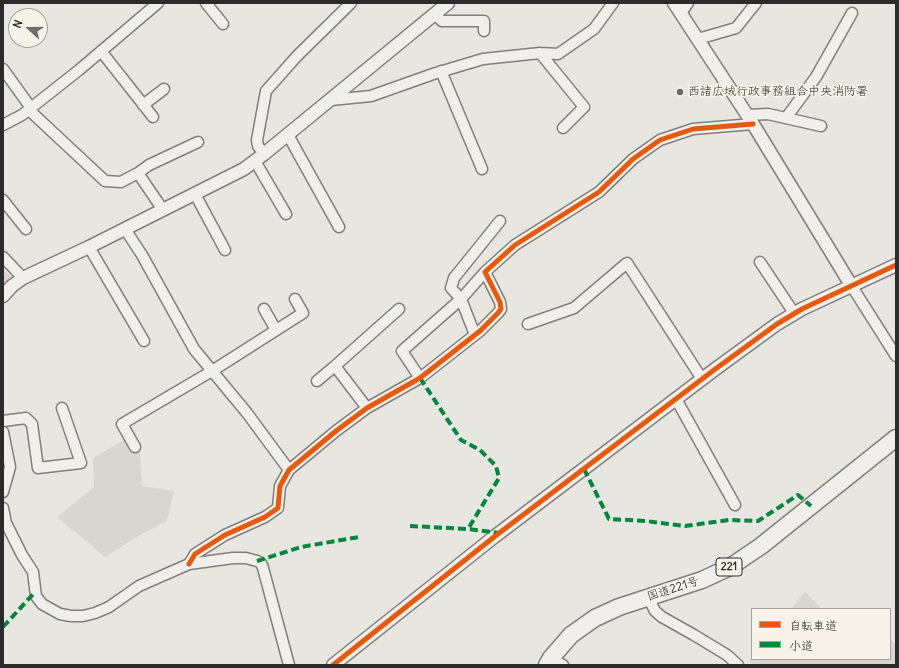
<!DOCTYPE html>
<meta charset="utf-8">
<style>
body{margin:0}
#map{position:relative;width:899px;height:668px;overflow:hidden;background:#e8e6e0;font-family:Delius,"Klee One",sans-serif}
canvas{display:block}
.frame{position:absolute;inset:0;border:4px solid #2b2b2b;pointer-events:none}
.legend{position:absolute;left:751px;top:608px;width:140px;height:52px;box-sizing:border-box;background:#f7f3e8;border:1px solid #a5a39c;margin:0;padding:5px 7px;list-style:none;font-size:12px;color:#2b2b2b}
.legend li{display:flex;align-items:center;gap:8px;height:20px}
.legend b{width:20px;border:1px solid #a5a39c}
.north{position:absolute;left:8px;top:8px;width:40px;height:40px;box-sizing:border-box;background:#f7f3e8;border:1px solid #a5a39c;border-radius:50%;rotate:291deg;font-size:11px;font-weight:700;line-height:16px;text-align:center;color:#2b2b2b}
.north::after{content:'';display:block;margin:auto;width:14px;height:18px;background:#6d6c6a;clip-path:polygon(50% 0,100% 100%,50% 72%,0 100%)}
</style>
<div id="map">
<canvas width="899" height="668"></canvas>
<div class="frame"></div>
<ul class="legend">
<li><b style="height:5px;background:#e8590c"></b>自転車道</li>
<li><b style="height:5px;background:#00873e"></b>小道</li>
</ul>
<div class="north">N</div>
</div>
<script>
const context = document.querySelector('canvas').getContext('2d');
context.lineJoin = 'round';
function paint(path, color) { context.fillStyle = color; context.fill(path, 'evenodd'); }
const poly = rows => new Path2D(rows.map(r => 'M' + r).join(''));
function stroke(path, color, width, dash) { context.strokeStyle = color; context.lineWidth = width; context.lineCap = dash ? 'butt' : 'round'; context.setLineDash(dash || []); context.stroke(path); }
function drawText(font, color, halo, rows, align = 'center') {
  context.font = font + ' Delius,"Klee One",sans-serif'; context.lineWidth = 3.5; context.setLineDash([]); context.textBaseline = 'middle'; context.strokeStyle = halo; context.fillStyle = color; for (const [text, x, y, turn = 0] of rows) {
    context.save(); context.translate(x, y); context.rotate((+turn || 0) * Math.PI / 180); context.textAlign = isNaN(turn) ? turn : align; if (halo) context.strokeText(text, 0, 0); context.fillText(text, 0, 0); context.restore();
  }
}
const green = poly([
 [3,270,11,276,3,286],
 [129,437,140,449,142,486,174,491,167,521,138,536,105,557,57,517,94,487,93,458],
 [805,592,822,609,791,609],
 [890,640,896,644,896,665,754,665,749,661,752,657,752,659,890,659]
]);
const minor = poly([
 [206,3,223,24],
 [681,13,688,3],
 [434,14,442,21,484,21,484,31],
 [698,39,736,28,756,3],
 [101,51,153,117],
 [540,53,584,107,563,128],
 [3,69,31,108],
 [441,71,482,169],
 [331,100,371,96,436,73,483,59,540,53,558,54,594,29,613,3],
 [143,105,164,89],
 [29,110,105,181,121,182,138,173,163,210],
 [747,115,768,114,821,126],
 [786,118,816,77,852,13],
 [3,125,22,115,79,70,158,3],
 [288,135,339,227],
 [264,154,258,146,257,140,266,91,297,56,351,3],
 [255,161,286,214],
 [138,173,149,165,198,142],
 [195,194,225,250],
 [3,200,26,229],
 [125,229,142,255,194,349,247,413,289,470],
 [89,247,144,341],
 [3,257,23,278],
 [760,262,794,313],
 [851,285,896,356],
 [264,309,276,330],
 [528,324,574,308,627,263,702,379],
 [475,335,461,299,451,288,454,278,500,221],
 [420,378,402,351,461,299,485,272],
 [317,381,335,366],
 [676,399,735,505],
 [367,408,335,366,399,309],
 [3,421,26,418,32,424,38,468,81,463,62,408],
 [3,432,10,467,3,492],
 [135,447,122,424,212,371,303,313,295,299],
 [3,508,6,523,22,555,33,572,36,596,42,604,60,614,71,616,83,616,95,613,109,607,139,586,189,564,233,558,246,558,257,561,261,563,263,568,289,665],
 [189,564,195,554,225,535,265,517,278,508,280,486,289,470,336,431,367,408,420,378,480,331,498,313,501,309,500,302,485,272,515,245,599,192,633,159,660,140,693,129,753,124],
 [648,597,655,611,662,617,694,635,727,655,738,665],
 [551,658,563,665]
]);
const tertiary = poly([
 [674,3,753,124,851,285],
 [3,296,12,286,23,278,89,247,244,169,264,154,448,3],
 [333,665,494,537,714,370,777,324,802,309,896,265]
]);
const trunk = poly([
 [547,665,551,658,571,635,595,618,619,607,702,580,730,567,761,546,896,438]
]);
const quiet = poly([
 [420,378,461,440,480,450,496,466,499,478,468,529],
 [584,469,609,519,646,521,685,526,729,520,758,521,798,495,811,506],
 [410,526,468,529,499,533],
 [257,561,301,547,359,537],
 [3,627,35,592]
]);
const cycleway = poly([
 [189,564,195,554,225,535,265,517,278,508,280,486,289,470,336,431,367,408,420,378,480,331,498,313,501,309,500,302,485,272,515,245,599,192,633,159,660,140,693,129,753,124],
 [333,665,494,537,714,370,777,324,802,309,896,265]
]);
const markers = [
 [680,92,4,"#6d6c6a"]
];
const shields = [
 [729,567,26]
];
const shieldNames = [
 ["221",729,567]
];
const poiNames = [
 ["西諸広域行政事務組合中央消防署",688,92]
];
const streetNames = [
 ["国道221号",673,589,-18]
];
paint(green, '#d8d6ce');
stroke(minor, '#807f7c', 13);
stroke(tertiary, '#807f7c', 15);
stroke(trunk, '#807f7c', 19);
stroke(minor, '#f0efeb', 10);
stroke(tertiary, '#f0efeb', 12);
stroke(trunk, '#f0efeb', 16);
stroke(quiet, '#00873e', 4, [8, 4]);
stroke(cycleway, '#e8590c', 5);
for (const [x, y, r, color] of markers) { const dot = new Path2D(); dot.arc(x, y, r, 0, 2 * Math.PI); context.fillStyle = color; context.fill(dot); stroke(dot, '#f7f3e8', 1.5); }
for (const [x, y, w] of shields) { const box = new Path2D(); box.roundRect(x - w / 2, y - 9, w, 18, 3); context.fillStyle = '#f7f3e8'; context.fill(box); stroke(box, '#2b2b2b', 1); }
drawText('bold 11px', '#2b2b2b', null, shieldNames);
drawText('12px', '#2b2b2b', '#f7f3e8', poiNames, 'left');
drawText('12px', '#2b2b2b', '#f7f3e8', streetNames);
</script>
